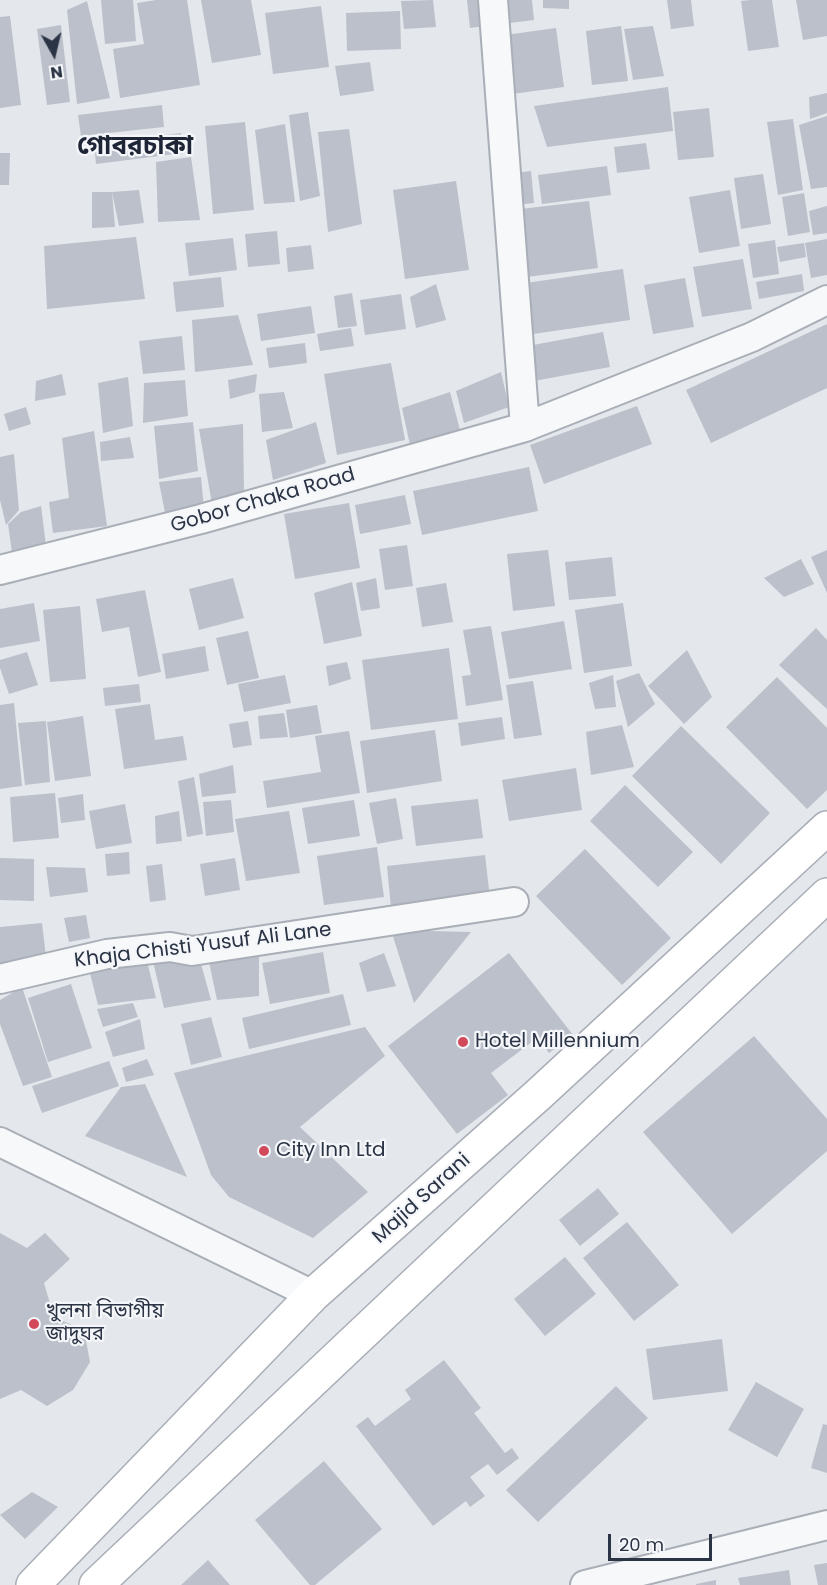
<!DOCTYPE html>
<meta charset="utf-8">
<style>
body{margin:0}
#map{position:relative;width:827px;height:1585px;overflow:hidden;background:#e4e7ec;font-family:Poppins,sans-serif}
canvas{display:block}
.north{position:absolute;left:24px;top:24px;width:60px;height:60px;-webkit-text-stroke:4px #f4f6f9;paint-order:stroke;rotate:172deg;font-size:16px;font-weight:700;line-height:24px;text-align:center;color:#2b3445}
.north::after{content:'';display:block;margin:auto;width:21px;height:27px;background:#2b3445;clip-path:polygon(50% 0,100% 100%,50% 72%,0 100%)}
.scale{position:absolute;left:608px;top:1534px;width:104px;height:27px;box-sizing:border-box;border:3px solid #2b3445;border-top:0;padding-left:8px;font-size:18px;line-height:21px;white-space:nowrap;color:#2b3445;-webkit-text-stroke:4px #f4f6f9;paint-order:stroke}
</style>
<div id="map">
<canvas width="827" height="1585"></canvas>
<div class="north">N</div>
<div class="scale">20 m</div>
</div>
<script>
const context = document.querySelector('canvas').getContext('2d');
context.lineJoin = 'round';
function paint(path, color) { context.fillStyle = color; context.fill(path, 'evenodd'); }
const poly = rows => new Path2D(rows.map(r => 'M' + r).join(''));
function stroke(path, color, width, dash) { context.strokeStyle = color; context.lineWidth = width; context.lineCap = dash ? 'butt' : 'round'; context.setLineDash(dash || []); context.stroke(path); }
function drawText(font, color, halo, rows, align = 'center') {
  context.font = font + ' Poppins,"Noto Sans Bengali",sans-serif'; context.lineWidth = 4.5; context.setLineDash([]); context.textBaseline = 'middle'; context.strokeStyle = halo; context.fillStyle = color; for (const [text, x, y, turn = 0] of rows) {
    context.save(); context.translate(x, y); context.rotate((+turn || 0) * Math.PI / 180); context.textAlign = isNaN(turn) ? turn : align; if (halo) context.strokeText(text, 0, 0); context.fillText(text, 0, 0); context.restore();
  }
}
const building = poly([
 [101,0,133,0,136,41,105,44],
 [156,0,187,0,200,85,120,98,113,49,144,44,137,3],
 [201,0,251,0,261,55,212,63],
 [433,0,436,27,404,29,401,1],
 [467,0,532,0,534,20,470,28],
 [543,0,569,0,569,9,543,8],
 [667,0,691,0,694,26,671,29],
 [750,0,772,0,779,47,748,51,741,1],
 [796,0,827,0,827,36,803,40],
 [87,1,110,98,77,104,67,10],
 [321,6,329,67,273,74,265,13],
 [400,11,401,49,347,51,346,13],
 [10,16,21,105,0,108,0,17],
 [61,25,70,102,47,105,37,29],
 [621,26,628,81,592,85,586,31],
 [653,26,664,76,633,80,624,29],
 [556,28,564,87,490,97,483,38],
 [370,62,374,91,340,96,335,66],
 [668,87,673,131,547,147,534,106],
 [827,93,827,113,810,119,809,97],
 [162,105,164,127,81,136,78,115],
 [709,108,714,157,678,160,673,112],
 [308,112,320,196,300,201,289,115],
 [827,116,827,187,811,189,799,125],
 [793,119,803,190,778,195,767,122],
 [245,122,254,210,213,214,205,126],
 [285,124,295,202,264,204,255,130],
 [349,129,362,224,328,232,318,132],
 [181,133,183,153,96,164,94,143],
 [646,143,650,169,617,173,614,147],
 [0,153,10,153,9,185,0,185],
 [191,157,200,220,158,222,156,162],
 [607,166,611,195,542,204,538,175],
 [531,171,534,203,495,207,491,176],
 [763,174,771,224,741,229,734,178],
 [456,181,469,270,405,279,393,190],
 [139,190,144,223,119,226,112,192,115,227,92,228,92,192,112,192],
 [730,190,740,246,699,253,689,197],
 [804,193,810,232,788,236,782,197],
 [589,201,598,268,503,280,495,212],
 [827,206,827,233,813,235,809,211],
 [277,231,280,264,248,267,245,234],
 [136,237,145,299,47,309,44,246],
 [233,238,237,270,189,276,185,243],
 [827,239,827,275,811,278,805,243],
 [775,240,779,274,753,278,748,244],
 [804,243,806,257,780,262,777,247],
 [311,245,314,269,288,272,286,248],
 [743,259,752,309,702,317,693,267],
 [623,269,630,320,512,337,505,286],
 [802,274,804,291,759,299,756,282],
 [221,277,224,307,176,312,173,282],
 [685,278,694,327,653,334,644,285],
 [436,284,446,320,416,328,410,297],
 [352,293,357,326,338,328,334,296],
 [401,294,406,329,365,335,360,300],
 [311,306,315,333,261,341,257,314],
 [238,315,253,365,195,372,192,320],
 [827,324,827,388,711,443,686,390],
 [351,328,354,346,320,351,317,334],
 [603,332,610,367,523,383,517,348],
 [182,336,185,370,143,374,139,341],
 [305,343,307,363,269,368,266,348],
 [391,363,405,440,337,455,324,374],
 [501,372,509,407,464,423,456,391],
 [62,374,66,395,35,401,36,381],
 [257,374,255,392,230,399,228,380],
 [128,377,133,426,103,433,98,383],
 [185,380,188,416,143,423,144,383],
 [284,392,293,428,262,432,259,394],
 [450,392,460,430,410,445,402,408],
 [637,406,652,444,544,484,530,445],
 [26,407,31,424,9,431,4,414],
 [193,422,198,471,159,479,154,426],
 [316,422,326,463,273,480,266,440],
 [243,424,244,493,212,504,199,429],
 [94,431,107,526,53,533,49,502,69,498,62,438],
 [130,437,134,458,101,461,100,442],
 [14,454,19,510,6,525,0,500,0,457],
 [529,467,538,511,422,535,413,491],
 [201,477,204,509,165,513,159,482],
 [405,495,411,524,360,534,355,505],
 [349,503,360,568,295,579,284,514],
 [41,506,46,546,12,553,8,524,21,512],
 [407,545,413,586,385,590,379,549],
 [548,550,555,606,513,611,507,554],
 [827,550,827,593,811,557],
 [612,557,616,596,569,600,565,562],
 [801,559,814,584,784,597,764,578],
 [233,578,244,618,199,630,189,589],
 [376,578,380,608,361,611,356,583],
 [352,582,362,636,324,644,314,593],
 [446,583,453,622,422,627,416,588],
 [145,590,161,672,138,677,129,627,102,632,96,599],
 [34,603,40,641,0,648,0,609],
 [623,603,632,666,584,673,575,610],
 [80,606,86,679,50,682,43,610],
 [564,621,572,669,509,679,501,632],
 [491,626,503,700,466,706,462,676,471,675,463,630],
 [816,628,827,640,827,709,779,665],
 [248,631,259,678,227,685,216,638],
 [205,646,209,671,166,679,162,654],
 [449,648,458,719,371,730,362,660],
 [687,650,712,697,684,724,648,686],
 [27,652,38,685,9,694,0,668,0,660],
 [347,662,351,679,329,686,326,666],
 [639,673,655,704,628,727,616,681],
 [285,675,291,703,244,712,238,684],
 [613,675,616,707,595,709,589,683],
 [777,677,827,728,827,790,807,809,726,727],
 [533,681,542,735,514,739,506,685],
 [139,684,141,702,105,706,103,688],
 [14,703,22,786,0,789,0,705],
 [150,704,155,740,183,736,187,760,124,769,115,709],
 [317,705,322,733,290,738,286,710],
 [284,713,288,737,260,739,258,716],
 [83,716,91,776,55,781,47,722],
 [502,717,505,739,461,746,458,723],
 [46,721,50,782,25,785,18,723],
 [248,721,252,745,233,748,229,724],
 [622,725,634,767,591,775,586,732],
 [681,726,770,813,721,864,632,776],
 [435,730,442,781,367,793,360,741],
 [349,731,360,793,267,808,263,781,321,772,315,736],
 [233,765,236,793,202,797,199,774],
 [576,768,582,810,509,821,502,780],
 [194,777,203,834,187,837,178,781],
 [625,785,693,852,658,887,590,821],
 [55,793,59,838,13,842,10,797],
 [83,794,85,820,61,823,58,798],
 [396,798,403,839,377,844,369,803],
 [478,799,483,838,416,846,411,806],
 [231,800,234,832,206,836,203,802],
 [354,800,360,836,308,844,302,808],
 [125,804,132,843,96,849,89,811],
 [179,811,182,841,156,844,155,816],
 [289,811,300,873,246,881,235,819],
 [377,847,384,897,324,905,317,856],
 [585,849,671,938,622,985,536,896],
 [129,852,130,874,107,876,105,854],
 [485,855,490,898,391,908,387,866],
 [0,858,34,859,34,901,0,900],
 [235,858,240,890,205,896,200,864],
 [162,864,166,900,150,902,146,866],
 [46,867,85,868,88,892,50,897],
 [86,915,90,938,69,942,64,918],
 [42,923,46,957,0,965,0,927],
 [391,930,471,932,414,1003],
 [259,952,259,996,217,1000,208,957],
 [323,952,330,993,270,1004,262,963],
 [145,953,156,998,98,1005,88,965],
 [198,953,211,1000,164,1008,152,957],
 [384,953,396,986,367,992,359,963],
 [509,953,573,1035,549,1053,537,1038,491,1073,508,1095,457,1134,388,1046],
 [71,984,92,1048,48,1062,28,998],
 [22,987,52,1077,23,1086,0,1024,0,1000],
 [343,994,351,1025,249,1049,242,1018],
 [133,1003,138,1017,103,1027,97,1009],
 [211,1017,222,1057,191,1065,181,1024],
 [140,1019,145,1049,113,1057,105,1032],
 [365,1027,385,1056,300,1127,368,1192,313,1238,229,1197,211,1175,174,1073],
 [754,1036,827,1119,827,1151,732,1234,643,1132],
 [147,1059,154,1075,126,1082,122,1068],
 [109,1061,119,1086,42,1113,32,1086],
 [145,1084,187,1177,85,1136,121,1087],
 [598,1188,619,1214,580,1246,559,1220],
 [627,1222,679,1285,634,1321,583,1258],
 [0,1233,27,1248,45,1233,70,1259,44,1283,54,1317,84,1330,90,1362,73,1390,47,1406,21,1390,0,1399],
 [565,1257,596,1294,545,1336,514,1299],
 [722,1339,728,1391,653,1400,646,1349],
 [444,1360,481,1408,474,1413,505,1453,512,1448,519,1458,497,1475,488,1464,470,1477,485,1496,470,1507,466,1501,433,1526,356,1426,368,1417,375,1426,411,1399,405,1390],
 [756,1382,804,1409,777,1457,728,1430],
 [616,1386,648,1418,538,1522,506,1490],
 [823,1424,827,1425,827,1473,811,1468],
 [324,1461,382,1529,315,1585,310,1585,255,1520],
 [32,1492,58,1507,25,1539,0,1515],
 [208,1560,230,1585,181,1585],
 [827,1563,827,1585,818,1585,814,1565],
 [789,1570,791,1585,740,1585,738,1578],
 [716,1580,716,1585,696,1585,696,1584]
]);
const street = poly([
 [493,0,525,427],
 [0,570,201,519,525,427,752,337,827,300],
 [0,979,107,954,170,947,192,951,514,902],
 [0,1142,313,1295],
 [585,1585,827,1525]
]);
const secondary = poly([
 [33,1585,313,1295,538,1095,827,828],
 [96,1585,827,895]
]);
const markers = [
 [463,1042,6,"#d1495b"],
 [264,1151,6,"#d1495b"],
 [34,1324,6,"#d1495b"]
];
const streetNames = [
 ["Gobor Chaka Road",263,501,-16],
 ["Khaja Chisti Yusuf Ali Lane",203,946,-7],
 ["Majid Sarani",422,1199,-42]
];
const poiNames = [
 ["Hotel Millennium",475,1042],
 ["City Inn Ltd",276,1151],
 ["খুলনা বিভাগীয়",46,1312],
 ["জাদুঘর",46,1335]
];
const districtNames = [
 ["গোবরচাকা",135,147]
];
paint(building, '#bbc0ca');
stroke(street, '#a9aeb7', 32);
stroke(secondary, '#a9aeb7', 36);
stroke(street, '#f7f8fa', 28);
stroke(secondary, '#fff', 33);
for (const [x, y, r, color] of markers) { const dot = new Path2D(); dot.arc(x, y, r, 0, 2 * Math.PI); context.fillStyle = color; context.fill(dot); stroke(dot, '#f4f6f9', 2); }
drawText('20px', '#2b3445', '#f4f6f9', streetNames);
drawText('20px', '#2b3445', '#f4f6f9', poiNames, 'left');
drawText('bold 26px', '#1d2536', '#f4f6f9', districtNames);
</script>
